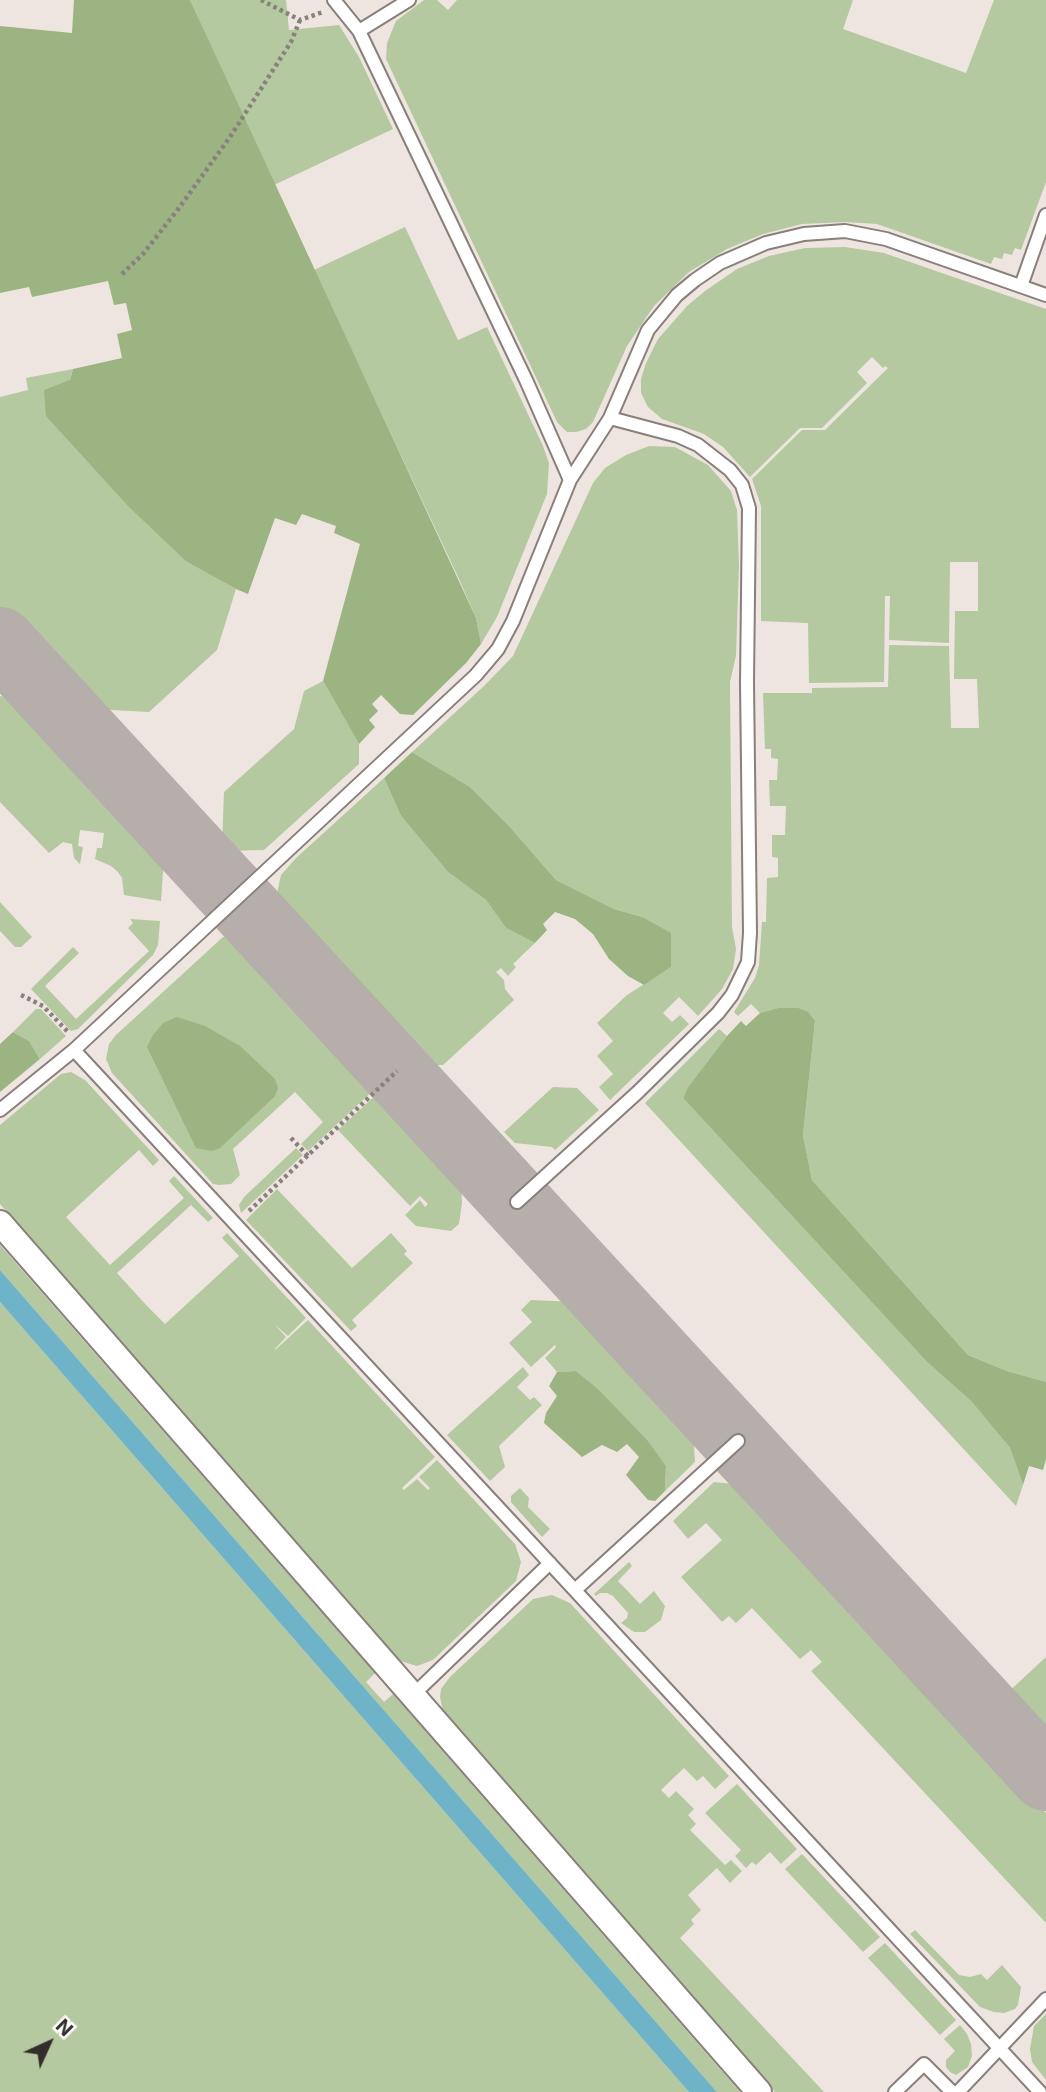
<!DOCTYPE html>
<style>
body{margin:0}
#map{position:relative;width:1046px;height:2092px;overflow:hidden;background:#efe5e0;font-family:Inter,sans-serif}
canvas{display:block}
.north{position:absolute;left:14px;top:2008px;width:70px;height:70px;-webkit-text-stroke:5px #fff;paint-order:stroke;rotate:45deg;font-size:19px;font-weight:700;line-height:28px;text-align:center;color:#322e2c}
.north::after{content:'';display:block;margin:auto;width:24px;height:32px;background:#322e2c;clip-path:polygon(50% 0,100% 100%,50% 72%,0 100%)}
</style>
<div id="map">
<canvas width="1046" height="2092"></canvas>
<div class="north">N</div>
</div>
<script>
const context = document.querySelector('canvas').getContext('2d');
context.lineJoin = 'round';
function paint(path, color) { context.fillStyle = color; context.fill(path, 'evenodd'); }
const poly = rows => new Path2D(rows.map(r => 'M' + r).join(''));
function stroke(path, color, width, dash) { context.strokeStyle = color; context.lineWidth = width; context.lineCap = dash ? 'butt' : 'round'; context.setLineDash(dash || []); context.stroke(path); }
const green = poly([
 [190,0,286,0,289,30,339,25,359,57,393,129,274,185],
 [424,0,437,0,448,10,457,0,853,0,843,29,966,73,994,0,1046,0,1046,182,1021,250,1015,248,1012,255,1004,253,1002,259,994,257,991,264,877,224,845,222,802,224,763,234,727,249,689,272,654,306,627,346,593,422,586,429,576,432,567,432,557,422,386,59,387,43,396,21],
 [405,227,458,340,487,327,543,446,549,463,547,494,497,617,481,644,476,618,459,579,314,270],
 [845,247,884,253,1046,309,1046,1382,1007,1371,968,1355,812,1180,803,1135,815,1021,778,1008,760,1013,751,1004,738,1016,734,1012,755,978,759,965,762,922,766,922,767,878,778,877,778,858,772,857,772,835,785,835,786,806,770,806,769,780,777,780,778,759,771,758,771,749,765,749,763,693,812,693,812,688,888,687,889,645,949,646,951,728,979,728,977,679,954,679,955,611,978,611,978,562,950,562,949,643,889,640,890,596,885,596,884,682,809,683,808,623,761,621,761,506,752,479,802,430,825,430,888,368,885,366,883,368,872,357,857,372,867,383,822,428,800,428,750,477,723,447,704,434,662,419,648,407,641,393,641,379,646,363,658,339,687,306,705,291,737,269,769,256,805,248],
 [73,369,70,380,187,562,236,589,217,650,149,712,94,709,0,607,0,397,28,390,26,378],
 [649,446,675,447,708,465,731,491,737,510,739,565,736,656,730,682,732,927,736,949,733,969,722,989,698,1016,679,997,663,1013,672,1022,680,1015,689,1024,610,1100,599,1087,613,1074,597,1056,613,1041,597,1023,627,995,671,967,642,917,614,909,556,880,510,827,470,787,412,752,484,686,513,656,593,483,605,468,626,455],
 [323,681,359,744,359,764,264,850,227,851,222,846,224,792,294,729,304,691],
 [0,696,16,698,23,703,164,858,161,901,124,895,122,878,117,871,111,866,95,859,97,848,102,848,104,833,80,830,78,846,83,847,80,864,74,858,72,844,63,842,49,853,0,802],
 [384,778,401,816,448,872,486,900,506,928,535,943,513,964,516,967,508,976,501,968,496,972,504,980,505,989,514,1000,443,1065,423,1065,281,911,277,893,281,875,296,858],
 [0,902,32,937,21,947,15,947,0,931],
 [130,919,160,921,158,945,153,955,78,1029,71,1031,31,989,73,947,79,953,45,986,76,1019,149,951,128,928,133,923],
 [223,937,238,937,377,1087,308,1151,301,1144,323,1122,295,1092,233,1149,240,1175,231,1184,219,1185,213,1184,112,1073,106,1059,109,1044,116,1035],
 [36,1009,41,1009,66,1036,40,1059,29,1041,13,1032],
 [719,1029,727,1036,688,1087,683,1098,927,1362,971,1401,1010,1448,1023,1485,1016,1506,645,1103],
 [71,1072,85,1080,159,1160,153,1166,139,1150,66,1217,110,1265,184,1198,169,1181,174,1176,213,1218,208,1222,191,1205,117,1273,148,1307,165,1324,239,1256,222,1238,227,1233,306,1318,288,1336,275,1325,286,1337,275,1349,275,1350,308,1320,435,1457,402,1488,404,1490,417,1479,428,1490,430,1488,419,1477,437,1460,515,1544,521,1562,516,1581,433,1660,417,1666,400,1661,0,1204,0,1125,61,1074],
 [553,1087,577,1088,599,1110,555,1150,552,1147,515,1143,504,1132],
 [380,1091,461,1179,462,1203,459,1224,451,1231,416,1226,405,1215,420,1200,425,1207,428,1204,420,1196,410,1206,338,1130],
 [296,1148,303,1155,241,1213,239,1205,244,1197],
 [277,1189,352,1268,391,1233,407,1251,404,1254,413,1263,352,1320,357,1326,351,1331,246,1220],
 [0,1245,375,1673,366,1682,384,1702,393,1694,740,2092,717,2092,0,1270],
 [531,1300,575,1302,693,1431,695,1462,665,1491,666,1466,596,1387,576,1371,557,1372,545,1358,556,1347,555,1345,531,1367,509,1343,532,1322,521,1310],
 [0,1302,689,2092,0,2092],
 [523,1367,529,1375,517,1387,530,1400,534,1397,542,1405,499,1446,505,1467,490,1481,447,1435],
 [714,1482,743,1485,1046,1813,1046,1923,811,1671,822,1662,811,1650,800,1659,752,1608,736,1623,729,1616,722,1622,681,1577,722,1540,706,1523,688,1539,673,1521],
 [520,1488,529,1498,528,1507,550,1529,542,1537,511,1502,511,1496],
 [629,1562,632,1566,618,1581,640,1604,654,1591,665,1606,661,1620,645,1632,634,1632,621,1623,627,1618,628,1613,613,1596,607,1593,600,1593,596,1596,594,1594],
 [552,1595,570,1603,729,1776,715,1789,703,1776,697,1781,684,1768,661,1790,669,1798,676,1791,694,1809,688,1815,696,1824,690,1830,725,1865,731,1860,742,1871,730,1883,717,1868,688,1895,701,1910,691,1920,694,1924,680,1938,824,2092,775,2092,443,1711,440,1697,441,1689,450,1677,533,1599],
 [1046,1657,1046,1742,1004,1696],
 [737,1784,797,1849,781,1864,770,1852,756,1865,752,1862,746,1868,735,1856,741,1850,705,1813],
 [802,1854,880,1937,863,1952,785,1869],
 [915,1930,959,1975,970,1977,981,1974,987,1980,1002,1965,1021,1987,1018,2005,1015,2009,1004,2013,994,2012,980,2007,910,1934],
 [885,1943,956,2020,940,2035,868,1958],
 [1046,2014,1046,2080,1032,2062,1030,2049,1034,2026],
 [960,2025,967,2034,971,2044,972,2056,968,2067,956,2075,950,2072,946,2067,946,2060,955,2051,944,2039]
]);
const forest = poly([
 [74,0,190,0,476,618,481,644,466,663,413,715,400,714,381,695,372,704,378,711,369,720,375,727,359,744,323,681,360,544,334,533,336,526,302,514,296,525,275,518,248,594,236,589,187,562,129,507,46,416,44,390,70,380,73,369,122,358,117,334,132,330,126,303,114,305,108,281,32,297,29,287,0,293,0,26,72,33],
 [412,752,470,787,510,827,556,880,614,909,642,917,671,933,671,967,644,985,628,976,609,959,593,934,575,919,555,912,543,924,547,930,535,943,506,928,486,900,448,872,401,816,384,778],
 [778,1008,798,1008,808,1012,815,1021,803,1135,812,1180,968,1355,1007,1371,1046,1382,1046,1459,1043,1470,1029,1466,1023,1485,1010,1448,971,1401,927,1362,683,1098,688,1087,727,1036,741,1021,746,1026,760,1013],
 [177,1017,205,1026,240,1046,275,1079,278,1088,275,1096,220,1148,212,1151,196,1148,147,1047,153,1035,163,1023],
 [13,1032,29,1041,40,1059,0,1092,0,1044],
 [576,1371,596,1387,647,1440,666,1466,665,1491,655,1501,648,1500,626,1475,639,1457,627,1444,617,1452,602,1445,582,1457,544,1423,546,1413,557,1396,549,1386,557,1372]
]);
const water = poly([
 [0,1270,717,2092,689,2092,0,1302]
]);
const taxiway = poly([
 [0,642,1046,1776]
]);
const path = poly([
 [261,0,300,20,323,12],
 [122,274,143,254,179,208,230,137,291,42,300,20],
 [21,995,43,1006,69,1033],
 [291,1138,308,1156],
 [249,1211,397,1071]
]);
const service = poly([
 [334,0,359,31,369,52,526,380,570,480],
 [359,31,409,0],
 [1021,286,1046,215],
 [74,1050,1040,2092],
 [0,1110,74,1050,476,675,498,649,513,621,570,480,610,418,648,330,677,295,695,280,720,263,766,243,804,234,845,231,886,239,1046,295],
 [517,1202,638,1092,718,1013,732,995,748,962,750,933,747,682,749,508,742,485,730,470,698,445,678,436,610,418],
 [575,1590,738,1441],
 [412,1696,550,1563],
 [895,2092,924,2064,952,2092],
 [958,2092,1046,1999]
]);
const minor = poly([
 [0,1223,759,2092]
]);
paint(green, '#b4c99f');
paint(forest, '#9bb481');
paint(water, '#6fb3c8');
stroke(taxiway, '#b6aeaa', 70);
stroke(service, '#897f7b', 16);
stroke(minor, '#897f7b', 28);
stroke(path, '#88817e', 4.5, [3.5, 3.5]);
stroke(service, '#fff', 12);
stroke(minor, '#fff', 24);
</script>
